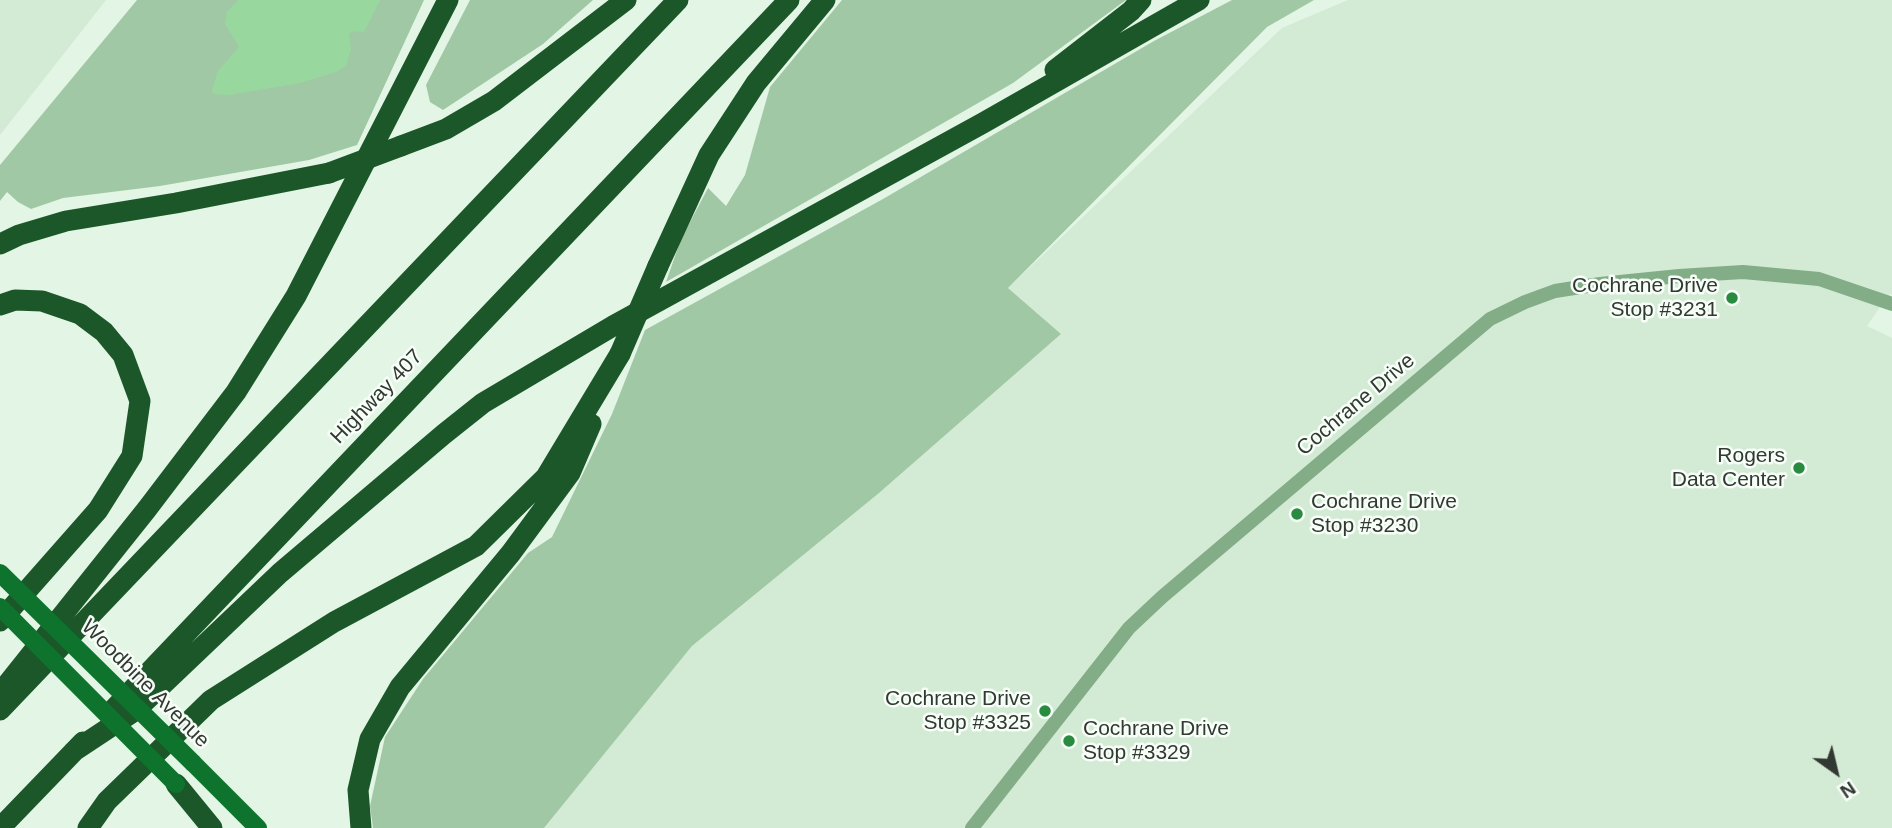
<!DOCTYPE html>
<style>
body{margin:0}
#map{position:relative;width:1892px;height:828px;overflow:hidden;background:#e3f5e4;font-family:Arial,sans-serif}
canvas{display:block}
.north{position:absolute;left:1801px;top:737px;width:70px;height:70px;-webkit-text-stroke:5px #f7fef8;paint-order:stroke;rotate:146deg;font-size:19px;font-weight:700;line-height:28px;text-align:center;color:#323932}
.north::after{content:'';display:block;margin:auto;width:24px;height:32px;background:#323932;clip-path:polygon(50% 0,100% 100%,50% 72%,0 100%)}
</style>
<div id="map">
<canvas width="1892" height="828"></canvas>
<div class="north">N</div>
</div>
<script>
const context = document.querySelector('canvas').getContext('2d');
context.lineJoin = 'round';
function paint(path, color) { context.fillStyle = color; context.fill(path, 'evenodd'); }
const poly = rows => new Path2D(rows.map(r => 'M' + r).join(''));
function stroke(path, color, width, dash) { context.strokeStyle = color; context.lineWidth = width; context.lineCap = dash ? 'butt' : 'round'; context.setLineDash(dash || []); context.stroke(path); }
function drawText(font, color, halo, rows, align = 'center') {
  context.font = font + ' Arial,sans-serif'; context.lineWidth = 5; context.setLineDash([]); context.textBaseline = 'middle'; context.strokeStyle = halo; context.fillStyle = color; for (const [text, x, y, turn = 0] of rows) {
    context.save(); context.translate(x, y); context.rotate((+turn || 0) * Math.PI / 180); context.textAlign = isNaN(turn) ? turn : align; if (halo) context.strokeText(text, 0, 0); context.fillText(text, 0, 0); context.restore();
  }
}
const built = poly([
 [0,0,106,0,0,135],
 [1348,0,1892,0,1892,295,1889,294,1867,326,1892,338,1892,828,544,828,692,646,879,493,1061,334,1008,288,1282,28]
]);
const green = poly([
 [137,0,424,0,357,145,309,160,160,186,63,198,31,209,18,202,7,192,0,201,0,165],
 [470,0,593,0,543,44,443,110,430,102,426,85],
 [842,0,1126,0,1013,83,666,282,681,239,708,188,726,206,745,175,770,87],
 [1232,0,1314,0,1267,27,1008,288,1061,334,879,493,692,646,544,828,373,828,370,806,385,737,423,679,528,553,552,537,612,414,645,330,883,199,1154,41]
]);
const water = poly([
 [239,0,380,0,364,32,353,31,349,34,351,49,346,66,336,72,300,83,228,95,214,94,212,90,218,71,239,47,225,24,227,11]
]);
const minor = poly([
 [972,828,1129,628,1162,597,1490,319,1525,302,1555,291,1600,284,1679,276,1743,272,1819,279,1892,304]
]);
const primary = poly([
 [193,763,258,828]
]);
const motorway = poly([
 [1055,70,1131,11,1141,0],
 [401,146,446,129,494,101,626,0],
 [0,244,19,235,66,221,176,203,329,173],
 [658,266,709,155,756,83,825,0],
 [0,305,15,300,42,301,80,314,104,332,123,355,140,401,132,456,98,510,0,621],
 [5,687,147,509,236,392,296,296,448,0],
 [0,710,678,0],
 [112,711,789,0],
 [74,751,136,710,280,573,444,434,483,403,613,326,983,123,1199,0],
 [176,784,212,828],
 [0,828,83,742],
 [88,828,107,801,211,700,334,622,476,546,546,477,620,354],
 [361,828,358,790,370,739,400,687,511,553,570,473,591,424]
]);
const primaryBridge = poly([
 [0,573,193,763],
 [0,607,176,784]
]);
const motorwayBridge = poly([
 [329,173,401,146],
 [620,354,658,266]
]);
const markers = [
 [1732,298,7,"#288b3f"],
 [1799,468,7,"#288b3f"],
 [1297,514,7,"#288b3f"],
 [1045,711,7,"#288b3f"],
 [1069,741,7,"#288b3f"]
];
const poiNames = [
 ["Cochrane Drive",1718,286],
 ["Stop #3231",1718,310],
 ["Rogers",1785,456],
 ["Data Center",1785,480],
 ["Cochrane Drive",1311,502,"left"],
 ["Stop #3230",1311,526,"left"],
 ["Cochrane Drive",1031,699],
 ["Stop #3325",1031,723],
 ["Cochrane Drive",1083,729,"left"],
 ["Stop #3329",1083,753,"left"]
];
const streetNames = [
 ["Highway 407",377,397,-46],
 ["Cochrane Drive",1356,405,-40],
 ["Woodbine Avenue",145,684,45]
];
paint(built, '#d3ebd5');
paint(green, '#a0c8a4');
paint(water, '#98d89f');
stroke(minor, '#82ad87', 14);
stroke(primary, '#0e742d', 18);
stroke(motorway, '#1c5729', 21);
stroke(primaryBridge, '#0e742d', 18);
stroke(motorwayBridge, '#1c5729', 21);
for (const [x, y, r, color] of markers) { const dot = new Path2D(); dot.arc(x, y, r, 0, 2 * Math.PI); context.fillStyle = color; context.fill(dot); stroke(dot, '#f7fef8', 2.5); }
drawText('21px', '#323932', '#f7fef8', poiNames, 'right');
drawText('21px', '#323932', '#f7fef8', streetNames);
</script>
